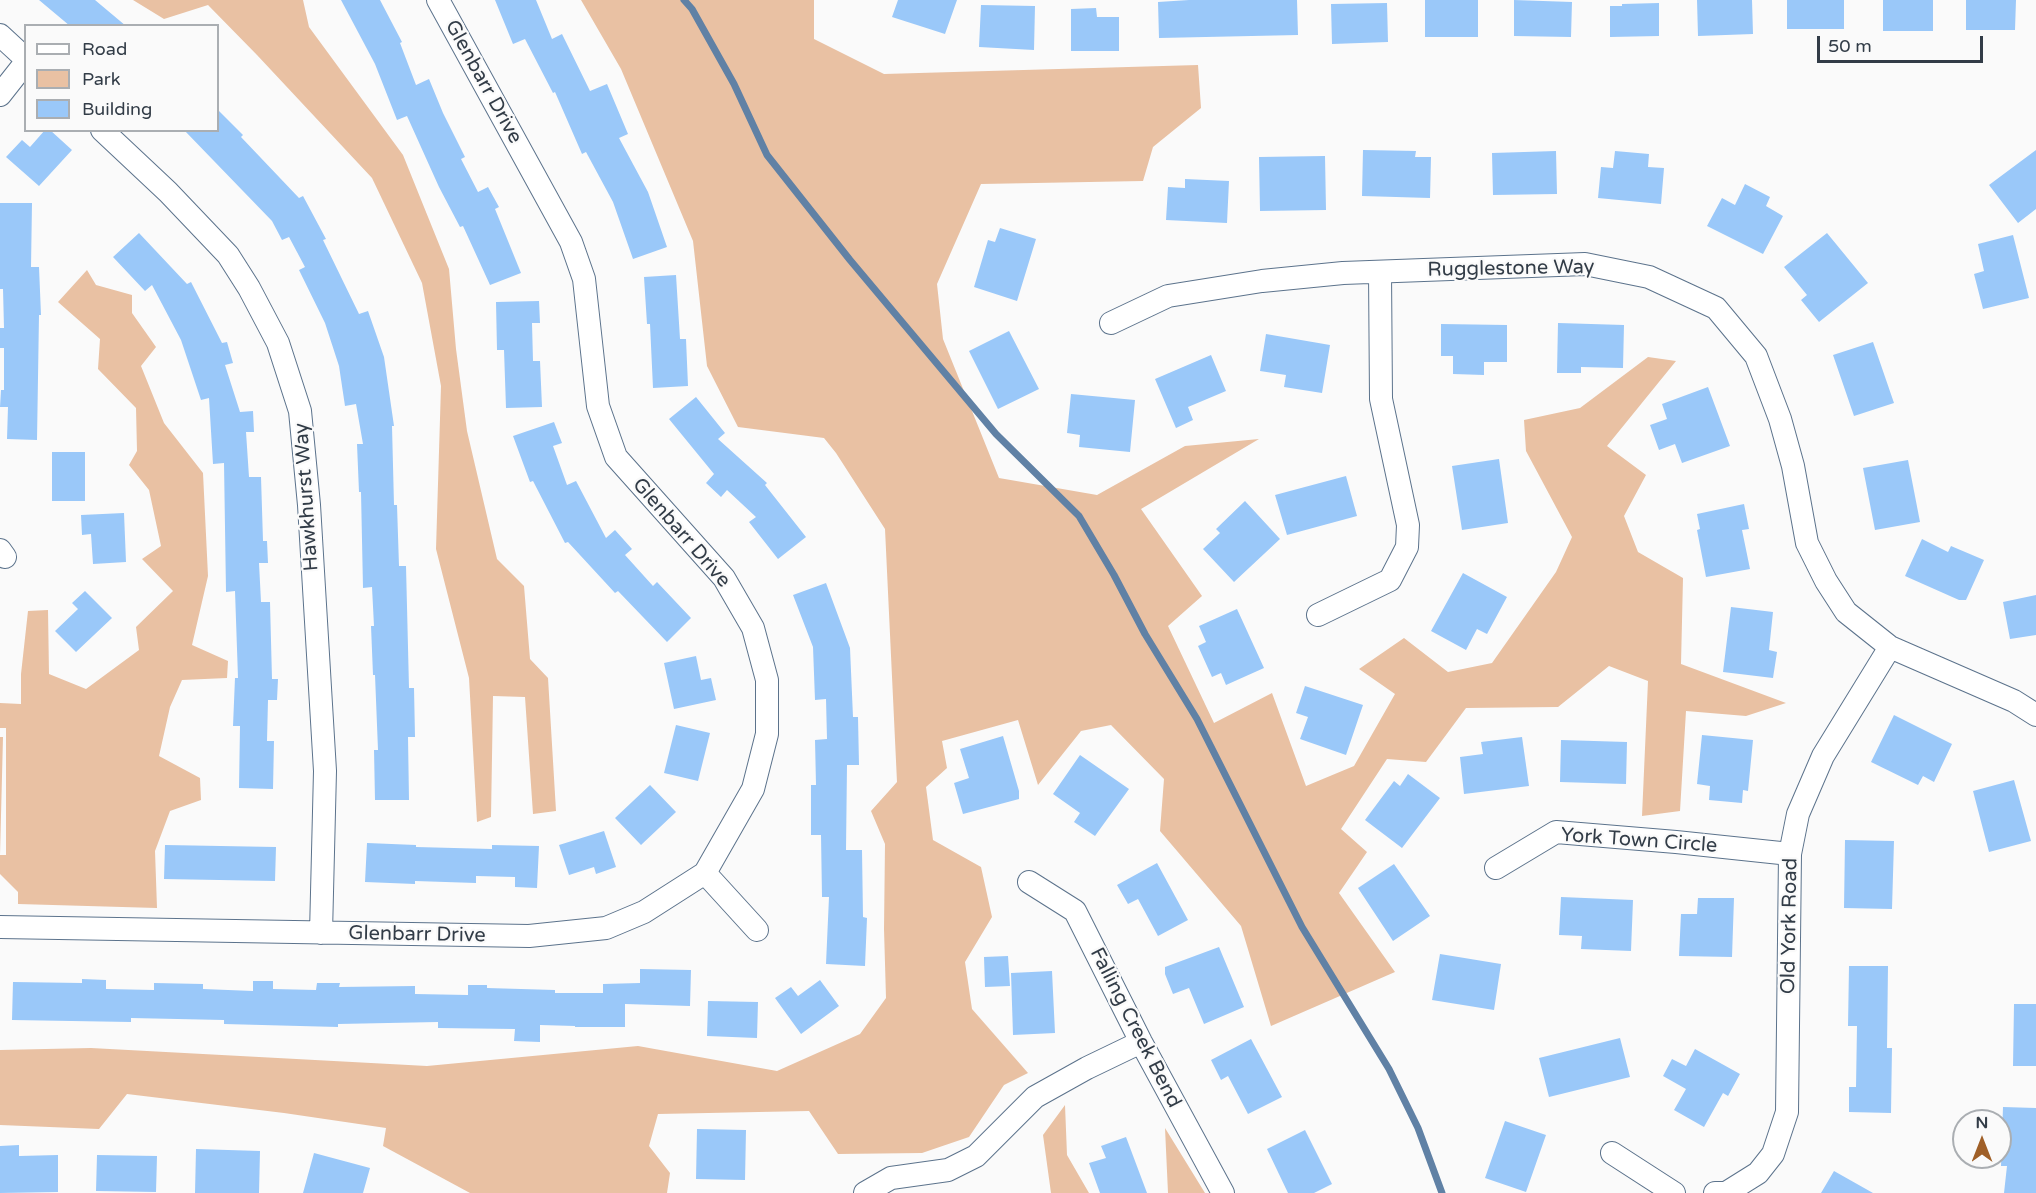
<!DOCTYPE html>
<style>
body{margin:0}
#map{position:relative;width:2036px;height:1193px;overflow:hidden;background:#fafafa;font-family:"Varela Round",sans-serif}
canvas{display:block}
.legend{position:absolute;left:24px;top:24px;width:195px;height:108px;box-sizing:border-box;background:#fafafa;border:2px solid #aaaeb2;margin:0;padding:8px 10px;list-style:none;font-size:18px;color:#323c47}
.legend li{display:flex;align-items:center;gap:12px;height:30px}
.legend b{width:30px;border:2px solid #aaaeb2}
.north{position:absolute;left:1952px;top:1109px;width:60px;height:60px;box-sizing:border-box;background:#fafafa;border:2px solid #aaaeb2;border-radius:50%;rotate:0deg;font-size:16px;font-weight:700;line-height:24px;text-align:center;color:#323c47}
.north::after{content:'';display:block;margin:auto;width:21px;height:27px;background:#9f5f27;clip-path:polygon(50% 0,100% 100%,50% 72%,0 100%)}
.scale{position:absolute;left:1817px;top:36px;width:166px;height:27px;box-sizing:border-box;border:3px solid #323c47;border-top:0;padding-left:8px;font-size:18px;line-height:21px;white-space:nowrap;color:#323c47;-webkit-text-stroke:4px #fafafa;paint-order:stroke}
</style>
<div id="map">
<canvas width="2036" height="1193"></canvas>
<ul class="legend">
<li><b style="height:8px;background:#fff"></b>Road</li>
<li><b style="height:16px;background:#e9c1a3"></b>Park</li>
<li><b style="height:16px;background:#9ac8f9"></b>Building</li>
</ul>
<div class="north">N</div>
<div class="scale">50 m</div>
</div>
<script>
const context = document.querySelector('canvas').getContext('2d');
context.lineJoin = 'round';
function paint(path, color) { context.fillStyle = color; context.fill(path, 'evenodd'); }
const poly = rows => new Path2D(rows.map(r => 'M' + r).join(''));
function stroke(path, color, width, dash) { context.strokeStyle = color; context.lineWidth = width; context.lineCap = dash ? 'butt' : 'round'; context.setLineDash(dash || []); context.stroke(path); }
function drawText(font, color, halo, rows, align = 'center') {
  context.font = font + ' "Varela Round",sans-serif'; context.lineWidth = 4.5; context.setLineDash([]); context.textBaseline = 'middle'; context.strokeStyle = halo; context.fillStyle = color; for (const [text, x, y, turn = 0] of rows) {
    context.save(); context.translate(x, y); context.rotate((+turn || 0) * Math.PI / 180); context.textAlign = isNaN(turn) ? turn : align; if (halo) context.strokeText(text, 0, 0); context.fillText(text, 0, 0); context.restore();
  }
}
const green = poly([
 [133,0,303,0,309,27,403,155,449,269,456,349,467,431,497,559,524,586,530,659,548,678,556,811,533,814,525,697,493,696,491,817,477,822,469,678,436,549,441,386,422,283,372,178,257,55,208,5,164,19],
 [581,0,814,0,814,39,884,74,1198,65,1201,108,1153,147,1143,181,981,184,937,284,943,339,999,478,1097,495,1185,446,1259,439,1141,509,1202,596,1168,626,1214,723,1272,693,1306,786,1354,766,1395,694,1359,669,1404,638,1448,672,1492,663,1556,572,1572,537,1526,451,1524,420,1580,408,1648,357,1676,361,1607,446,1646,475,1624,516,1638,552,1683,578,1681,664,1786,703,1746,716,1686,711,1680,811,1642,816,1648,681,1609,666,1558,707,1466,708,1426,762,1387,759,1341,829,1367,852,1339,893,1395,972,1271,1026,1241,926,1160,831,1164,779,1111,725,1081,731,1038,785,1018,720,942,741,947,768,926,787,933,840,981,867,992,917,965,962,972,1009,1028,1073,1004,1085,969,1137,922,1153,838,1154,809,1111,658,1114,649,1146,670,1173,667,1193,470,1193,383,1146,386,1128,284,1113,127,1094,99,1129,0,1125,0,1050,91,1048,427,1066,638,1046,777,1071,860,1034,886,998,884,929,885,844,871,811,897,782,885,529,836,453,824,438,738,427,707,366,693,241,621,69],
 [87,270,96,285,132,295,132,313,156,347,141,366,164,423,203,473,208,576,192,645,228,661,227,678,182,680,170,707,159,756,200,778,201,800,170,811,155,851,157,908,18,904,18,892,0,874,0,737,3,737,0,855,6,855,6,728,0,728,0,703,21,704,21,674,28,611,48,610,49,674,86,689,139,650,136,627,173,591,142,559,161,546,149,490,129,465,137,451,136,408,98,369,100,339,58,302],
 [1065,1105,1067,1155,1089,1193,1051,1193,1043,1135],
 [1165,1128,1205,1193,1168,1193]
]);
const stream = poly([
 [684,0,692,9,734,84,767,155,850,260,996,434,1079,516,1114,575,1145,634,1197,719,1302,927,1389,1069,1418,1128,1442,1193]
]);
const building = poly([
 [39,0,95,0,126,26,70,26],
 [341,0,380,0,402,42,400,43,416,85,429,79,443,113,465,157,461,159,478,192,488,187,499,207,495,209,521,273,490,285,463,226,460,227,439,187,407,116,397,120,375,64],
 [495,0,536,0,552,39,562,34,590,91,607,84,628,134,619,138,648,192,667,247,633,259,613,202,586,152,582,154,555,92,553,93,525,39,513,44],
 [898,0,957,0,945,34,892,17],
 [1189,0,1297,0,1298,35,1159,38,1158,2],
 [1425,0,1478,0,1478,37,1425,37],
 [1514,0,1572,2,1571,37,1514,36],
 [1697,0,1752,0,1753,34,1698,36],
 [1787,0,1844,0,1844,29,1787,29],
 [1883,0,1933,0,1933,31,1883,31],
 [1966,0,2016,0,2015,30,1966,30],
 [1387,3,1388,42,1332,44,1331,4],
 [1659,3,1659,36,1610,37,1610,6,1622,6,1622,4],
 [981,5,1035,6,1034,50,979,47],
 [1096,8,1097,17,1119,17,1119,51,1071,51,1071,9],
 [218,110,243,135,241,137,299,198,303,196,326,239,323,240,359,314,368,311,384,357,394,426,392,426,394,505,397,505,399,566,406,566,409,688,414,688,415,737,408,737,409,800,375,800,374,750,378,750,375,675,373,675,371,626,374,626,372,587,363,588,361,492,359,492,357,444,363,444,356,404,345,406,339,366,325,323,299,270,305,267,289,237,282,240,272,221,184,130,218,130],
 [45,130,50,130,72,150,39,186,6,157,22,140,30,147],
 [1363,150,1416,151,1415,157,1431,157,1430,198,1362,196],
 [2036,150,2036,209,2018,223,1989,185],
 [1556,151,1557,194,1493,195,1492,153],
 [1615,151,1649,154,1648,167,1664,168,1661,204,1598,198,1601,167,1613,168],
 [1325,156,1326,210,1260,211,1259,157],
 [1185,179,1229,181,1227,223,1166,220,1168,187,1185,188],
 [1745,184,1770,197,1766,206,1783,216,1763,254,1707,226,1722,198,1735,205],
 [0,203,32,203,31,267,39,267,41,315,39,315,37,440,7,439,8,407,0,407,1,390,4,390,4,348,0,348,0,328,4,328,3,289,0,289],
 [1000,228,1036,239,1017,301,974,287,988,240,995,242],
 [139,233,187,284,191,282,222,343,227,342,233,363,225,365,240,412,253,411,254,432,246,432,249,477,261,477,263,541,267,541,268,563,259,563,261,602,270,602,272,679,278,679,277,700,268,700,267,741,274,741,273,789,239,788,240,726,233,726,235,678,238,678,235,591,226,592,224,463,213,464,209,398,201,400,181,340,152,285,145,291,113,257],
 [1827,233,1868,283,1819,322,1801,300,1807,295,1784,267],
 [2013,235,2029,298,1983,309,1974,274,1984,271,1978,244],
 [676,275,680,339,686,339,688,386,653,388,650,324,647,324,644,277],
 [539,301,540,323,532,323,533,361,540,361,542,407,506,408,504,350,497,350,496,302],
 [1558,323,1624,325,1623,368,1581,367,1581,373,1557,373],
 [1441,324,1507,325,1507,362,1484,362,1484,375,1453,374,1453,356,1441,356],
 [1009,331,1039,389,998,409,969,351],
 [1266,334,1330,345,1322,393,1284,387,1286,375,1260,371],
 [1873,342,1894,403,1854,416,1833,355],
 [1211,355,1226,391,1188,407,1193,420,1176,428,1155,379],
 [1708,387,1730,446,1682,463,1675,444,1659,450,1650,425,1667,419,1662,404],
 [1071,394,1135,400,1130,452,1079,447,1080,435,1067,433],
 [696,397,725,433,718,439,767,483,765,485,806,537,778,559,749,522,756,517,727,490,721,497,706,483,714,474,669,419],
 [554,422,562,443,553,446,567,485,576,481,606,538,615,530,632,549,625,555,653,586,657,582,691,618,667,642,618,591,615,593,568,542,565,543,533,481,530,482,513,436],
 [52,452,85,452,85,501,52,501],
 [1499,459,1508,523,1462,530,1452,466],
 [1908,460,1920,522,1875,530,1863,468],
 [1346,476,1357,516,1287,535,1275,495],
 [1245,501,1280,539,1234,582,1203,549,1220,533,1216,529],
 [1744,504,1749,529,1742,530,1750,569,1706,577,1697,530,1700,529,1697,514],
 [124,513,126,562,93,564,91,534,82,535,81,515],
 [1922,539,1948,552,1951,546,1984,560,1966,600,1959,600,1905,576],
 [1463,573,1507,597,1487,634,1477,629,1466,650,1431,631],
 [826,583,850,648,853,717,858,717,859,765,847,765,846,850,862,850,863,917,867,918,865,966,826,964,829,897,822,897,821,835,811,835,811,785,816,785,815,740,827,739,826,699,815,700,813,647,793,595],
 [85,591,112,618,76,652,55,631,78,609,72,603],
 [2036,595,2036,635,2010,639,2003,602],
 [1731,607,1773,612,1769,650,1777,652,1773,678,1723,672],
 [1237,609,1264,668,1226,685,1221,673,1212,677,1198,646,1206,642,1199,626],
 [696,656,701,680,711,678,716,700,674,709,664,663],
 [1305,686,1363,705,1346,755,1300,739,1308,717,1296,713],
 [1894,715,1952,744,1934,782,1923,776,1918,785,1871,762],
 [676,725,710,733,698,781,664,773],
 [1702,735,1753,740,1748,791,1743,790,1742,803,1709,800,1710,786,1697,784],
 [1003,736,1019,791,1019,799,963,814,954,783,969,778,960,749],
 [1522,737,1529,786,1464,794,1460,757,1483,754,1481,742],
 [1561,740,1627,742,1626,784,1560,782],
 [1080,755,1129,789,1095,836,1074,822,1080,813,1053,794],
 [1408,774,1440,798,1402,848,1365,820,1394,781,1400,786],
 [2014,780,2031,841,1989,852,1973,791],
 [650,785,676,812,641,845,615,818],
 [604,831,616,867,596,874,594,867,569,875,559,845],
 [1845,840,1894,841,1892,909,1844,908],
 [367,843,416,845,416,847,492,849,492,845,539,846,537,888,515,887,515,877,476,876,476,883,415,881,415,884,365,882],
 [165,845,276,847,275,881,164,879],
 [1157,863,1188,920,1158,936,1138,899,1128,904,1117,885],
 [1394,864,1430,916,1393,941,1358,888],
 [1561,897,1633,900,1631,951,1581,949,1582,936,1559,935],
 [1698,898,1734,898,1732,957,1679,956,1681,914,1697,914],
 [1219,947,1244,1007,1204,1024,1189,988,1173,994,1165,974,1165,967],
 [1440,954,1501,964,1494,1010,1432,1000],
 [1008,956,1010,986,985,987,984,957],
 [1849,966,1888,966,1887,1048,1892,1048,1891,1113,1849,1112,1849,1087,1856,1087,1857,1026,1848,1026],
 [640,969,691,970,690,1006,625,1004,625,1027,575,1027,575,1026,540,1025,540,1042,514,1041,515,1029,438,1028,438,1022,338,1024,338,1027,224,1024,224,1020,131,1018,131,1022,12,1020,13,982,82,983,82,979,106,980,106,989,154,990,154,983,203,984,203,989,253,991,253,981,273,981,273,989,316,990,317,983,340,983,339,987,415,986,415,994,468,995,468,985,487,985,487,988,555,990,555,993,603,993,603,984,640,983],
 [1052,971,1055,1033,1013,1035,1011,973],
 [820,980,839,1006,801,1034,775,998,791,987,798,996],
 [708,1001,758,1002,757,1038,707,1036],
 [2014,1004,2036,1004,2036,1066,2013,1066],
 [1620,1038,1630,1077,1549,1097,1539,1058],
 [1251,1039,1282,1097,1248,1114,1228,1076,1221,1080,1211,1060],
 [1695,1049,1740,1074,1728,1096,1723,1093,1704,1127,1674,1110,1686,1089,1663,1076,1672,1059,1686,1066],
 [2003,1107,2036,1108,2036,1193,2004,1193,2007,1166,2001,1166],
 [1505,1121,1546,1135,1526,1192,1485,1178],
 [697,1129,746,1130,745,1180,696,1179],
 [1305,1130,1332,1184,1314,1193,1288,1193,1267,1149],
 [1126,1137,1147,1193,1100,1193,1089,1163,1106,1158,1101,1146],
 [19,1145,19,1156,58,1155,58,1192,0,1193,0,1146],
 [196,1149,260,1151,259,1193,195,1193],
 [314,1153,370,1168,363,1193,303,1193],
 [97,1155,157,1156,156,1192,96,1191],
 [1834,1171,1873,1193,1821,1193]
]);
const minor = poly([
 [0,35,26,59],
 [0,95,26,62],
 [102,130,168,192,228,255,249,288,278,343,300,411,309,505,325,771,321,933],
 [1111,323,1168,296,1262,281,1343,273,1585,264,1649,277,1716,308,1756,356,1780,419,1793,466,1807,543,1826,581,1846,612,1890,647,2014,701,2036,715],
 [0,550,5,557],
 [1318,615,1390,580,1407,547,1408,525,1381,399,1380,272],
 [1496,868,1556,832,1676,842,1790,854],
 [705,873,757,930],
 [1029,882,1075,911,1141,1042,1223,1193],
 [0,927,529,936,606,928,644,912,705,873,753,789,767,734,767,680,753,628,724,578,616,457,598,406,584,279,571,242,438,0],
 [1612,1153,1674,1193],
 [865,1193,891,1178,948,1170,976,1156,1035,1097,1087,1068,1141,1042],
 [1715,1193,1726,1193,1758,1173,1773,1154,1787,1112,1790,854,1798,814,1823,756,1890,647]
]);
const streetNames = [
 ["Glenbarr Drive",483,82,61],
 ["Rugglestone Way",1511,269,-1],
 ["Hawkhurst Way",307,497,-94],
 ["Glenbarr Drive",681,533,49],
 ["York Town Circle",1639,841,4],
 ["Old York Road",1790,926,-89],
 ["Glenbarr Drive",417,935,1],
 ["Falling Creek Bend",1135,1028,63]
];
paint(green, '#e9c1a3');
stroke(stream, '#6081a5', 7);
paint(building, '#9ac8f9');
stroke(minor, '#5c738c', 24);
stroke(minor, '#fff', 22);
drawText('20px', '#323c47', '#fafafa', streetNames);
</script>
